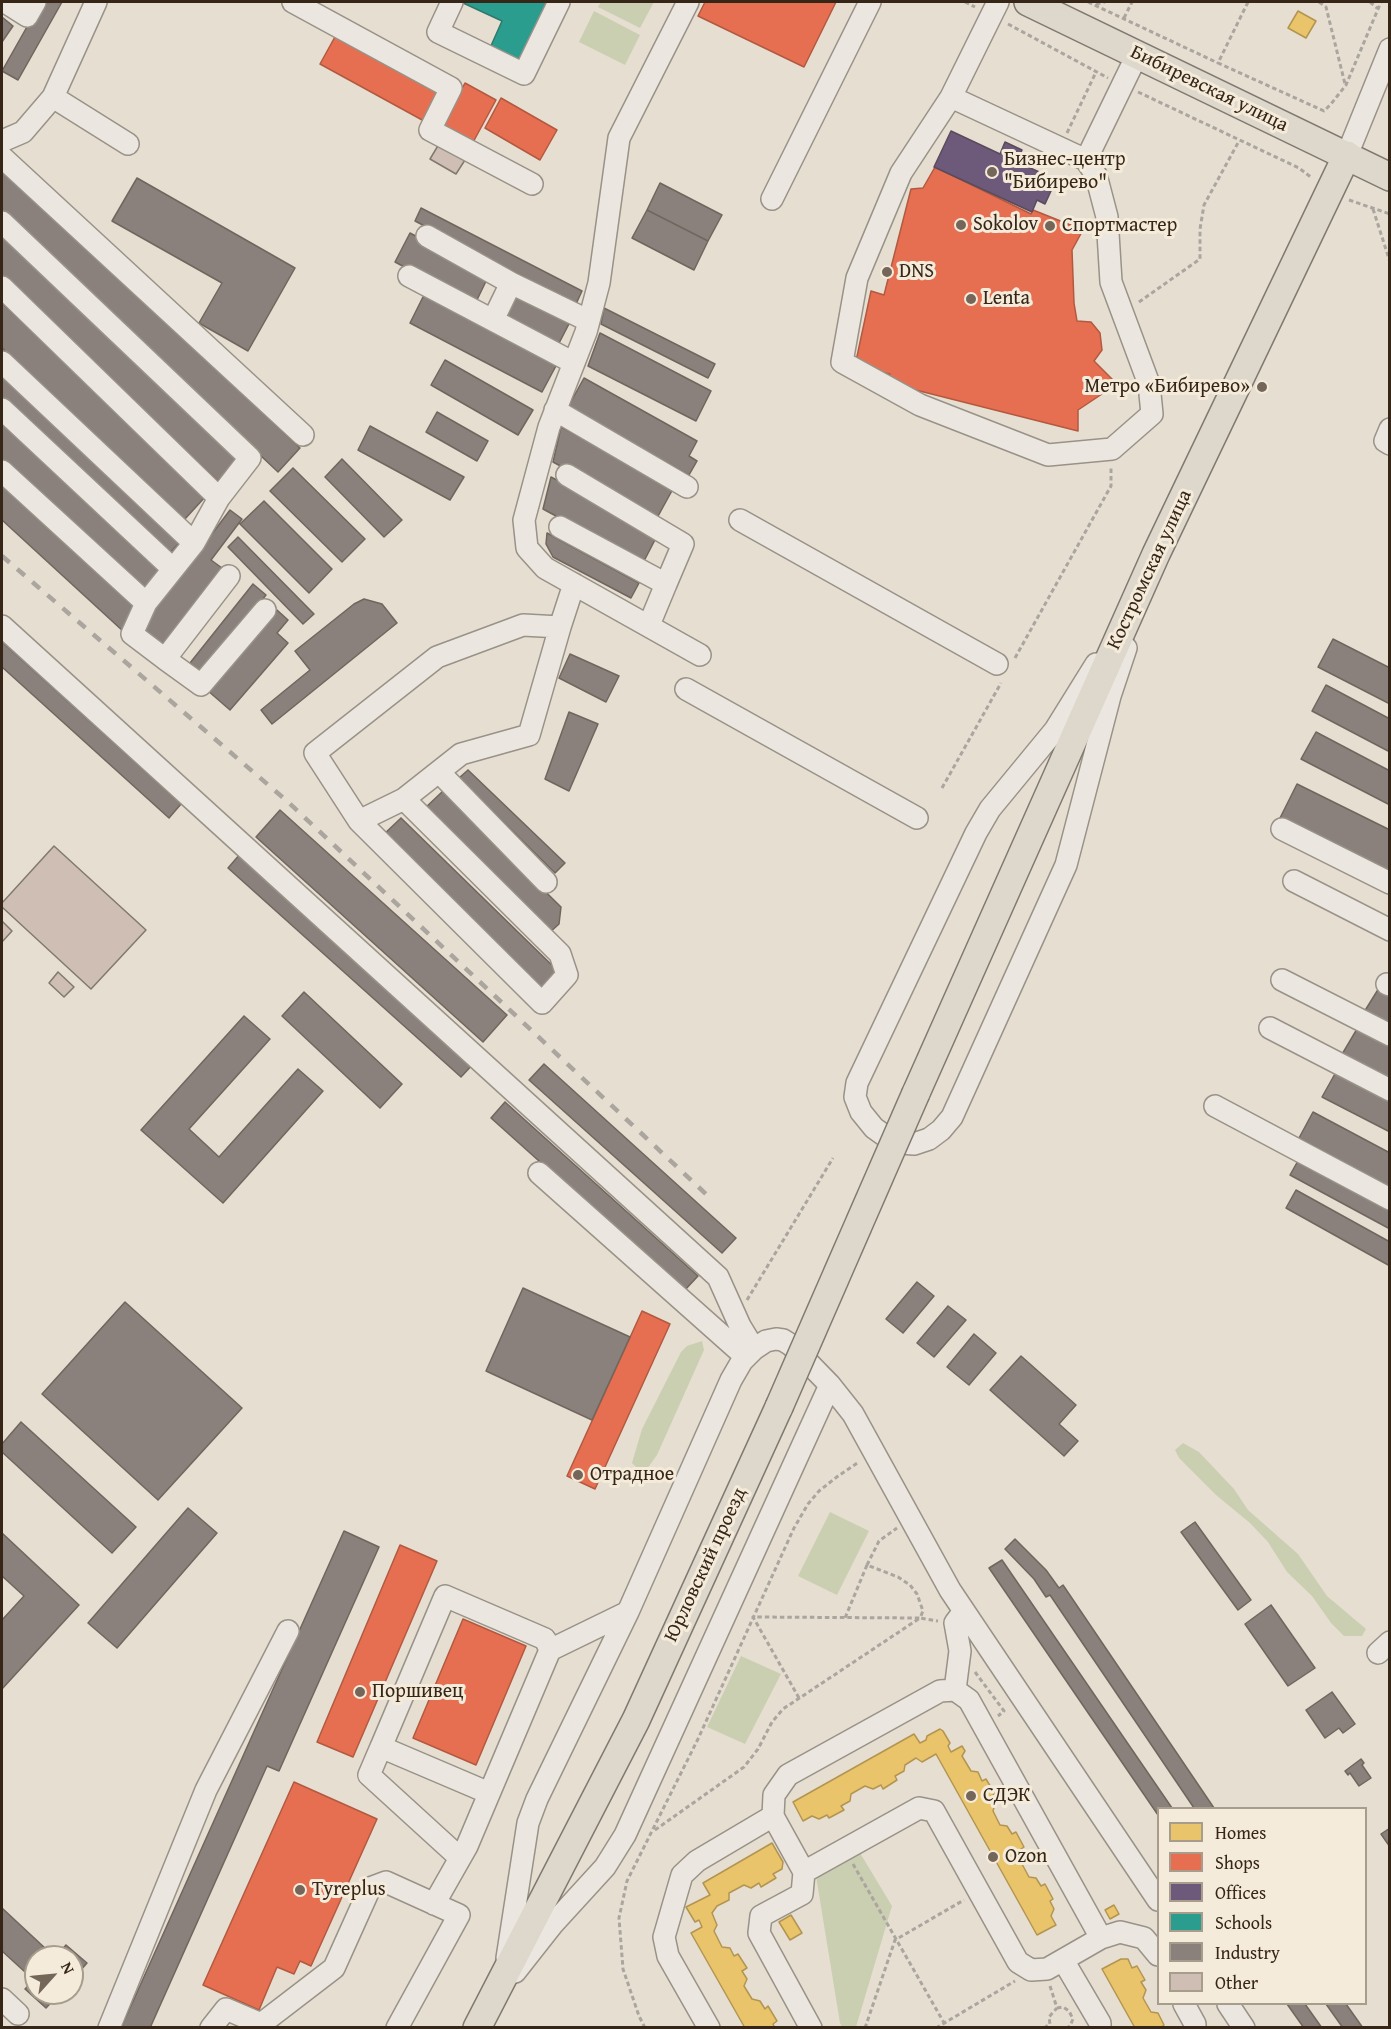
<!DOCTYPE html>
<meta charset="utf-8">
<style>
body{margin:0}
#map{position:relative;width:1391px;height:2029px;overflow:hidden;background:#e6ded0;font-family:"Gentium Book Plus",serif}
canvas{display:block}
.frame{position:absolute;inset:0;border:3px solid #362617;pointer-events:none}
.legend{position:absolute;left:1157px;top:1807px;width:210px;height:198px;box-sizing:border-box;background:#f4ebdb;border:2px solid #a89c8d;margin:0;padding:8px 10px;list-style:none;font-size:18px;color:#362617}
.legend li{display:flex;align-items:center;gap:12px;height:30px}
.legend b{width:30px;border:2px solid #a89c8d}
.north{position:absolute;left:24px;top:1945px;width:60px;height:60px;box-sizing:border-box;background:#f4ebdb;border:2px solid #a89c8d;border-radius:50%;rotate:63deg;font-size:16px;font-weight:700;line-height:24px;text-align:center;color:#362617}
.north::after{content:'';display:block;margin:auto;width:21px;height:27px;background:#746658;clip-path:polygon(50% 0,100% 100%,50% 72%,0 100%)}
</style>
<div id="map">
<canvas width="1391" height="2029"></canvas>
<div class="frame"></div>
<ul class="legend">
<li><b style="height:16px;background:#e9c46a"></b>Homes</li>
<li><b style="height:16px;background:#e76f51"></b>Shops</li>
<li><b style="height:16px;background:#6d597a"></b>Offices</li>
<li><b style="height:16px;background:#2a9d8f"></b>Schools</li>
<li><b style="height:16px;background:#8a817c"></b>Industry</li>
<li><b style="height:16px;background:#cfbeb3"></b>Other</li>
</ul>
<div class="north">N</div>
</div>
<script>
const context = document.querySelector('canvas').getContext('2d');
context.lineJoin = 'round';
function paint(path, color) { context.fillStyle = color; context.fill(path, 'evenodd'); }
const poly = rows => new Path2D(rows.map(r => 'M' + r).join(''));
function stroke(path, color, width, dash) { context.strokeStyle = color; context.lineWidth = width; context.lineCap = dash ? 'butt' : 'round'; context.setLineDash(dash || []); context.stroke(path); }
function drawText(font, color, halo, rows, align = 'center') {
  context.font = font + ' "Gentium Book Plus",serif'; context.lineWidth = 6; context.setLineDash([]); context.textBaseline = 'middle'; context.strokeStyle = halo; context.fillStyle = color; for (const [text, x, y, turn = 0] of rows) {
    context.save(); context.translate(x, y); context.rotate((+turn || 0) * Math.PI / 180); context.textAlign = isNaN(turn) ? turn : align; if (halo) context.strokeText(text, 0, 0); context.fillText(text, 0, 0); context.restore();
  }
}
const green = poly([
 [601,2,654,2,640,28,598,7],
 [594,11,640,35,625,65,579,42],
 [702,1341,704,1350,657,1455,647,1469,638,1469,632,1463,642,1429,681,1352,687,1346],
 [1183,1443,1199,1452,1234,1489,1248,1510,1298,1554,1327,1596,1366,1629,1362,1636,1344,1636,1331,1623,1312,1596,1287,1572,1268,1542,1250,1523,1216,1495,1179,1458,1175,1450],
 [830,1512,869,1531,837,1595,798,1576],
 [741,1656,781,1674,745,1744,707,1727],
 [860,1853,892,1906,856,2027,842,2027,840,2023,816,1876]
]);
const homes = poly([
 [1298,11,1316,21,1306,38,1288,28,1298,11],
 [940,1729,943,1731,950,1743,948,1746,951,1752,962,1746,965,1751,962,1756,971,1771,978,1772,982,1781,986,1779,995,1794,991,1796,995,1804,993,1811,1000,1825,1007,1826,1012,1834,1016,1832,1024,1847,1021,1849,1025,1857,1022,1864,1029,1877,1036,1878,1041,1886,1045,1884,1053,1899,1050,1901,1054,1909,1051,1916,1056,1925,1037,1935,936,1754,922,1762,916,1758,905,1765,904,1771,895,1776,897,1780,883,1789,881,1785,873,1789,865,1786,851,1794,850,1801,841,1806,844,1810,829,1818,827,1815,819,1819,812,1816,803,1821,793,1802,914,1734,920,1743,926,1740,927,1736,940,1729],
 [772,1843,783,1862,782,1869,773,1874,776,1878,761,1887,759,1883,751,1888,744,1885,729,1893,729,1900,717,1906,712,1913,717,1925,714,1931,722,1947,730,1948,734,1956,738,1954,747,1968,742,1971,747,1979,744,1986,752,1999,760,2001,765,2009,768,2006,777,2021,773,2024,775,2028,745,2028,691,1933,702,1927,699,1920,695,1922,686,1907,710,1895,703,1883,772,1843],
 [1114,1905,1119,1914,1110,1919,1105,1910,1114,1905],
 [791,1915,802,1933,790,1940,779,1922,791,1915],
 [1121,1959,1128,1959,1132,1968,1137,1966,1145,1980,1141,1982,1146,1990,1143,1998,1151,2012,1158,2013,1164,2025,1160,2028,1135,2028,1102,1969,1121,1959]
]);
const shops = poly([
 [705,2,836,2,804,67,698,16,705,2],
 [336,35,440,92,424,121,320,64,336,35],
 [465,83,496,100,471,146,440,128,465,83],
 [501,98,557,130,540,160,485,128,501,98],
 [935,167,1031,214,1033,210,1083,230,1072,250,1074,303,1077,321,1091,322,1100,333,1102,350,1094,361,1117,384,1078,410,1078,431,888,383,890,374,868,369,869,365,856,361,871,291,884,295,911,189,923,188,935,167],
 [642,1311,670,1324,595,1489,567,1476,642,1311],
 [400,1545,437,1561,353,1757,317,1742,400,1545],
 [463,1619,526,1646,476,1765,413,1738,463,1619],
 [294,1782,377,1819,311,1966,300,1961,294,1974,277,1967,259,2010,203,1985,294,1782]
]);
const offices = poly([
 [951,131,1000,154,1005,142,1022,150,1017,162,1048,176,1043,187,1051,191,1045,204,1037,200,1032,212,934,167,951,131]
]);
const schools = poly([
 [461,2,546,2,550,4,522,63,490,48,502,21,461,2]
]);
const industry = poly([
 [41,2,62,2,18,80,2,71,41,2],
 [2,17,13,26,2,42,2,17],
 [2,166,300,448,278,472,2,211,2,166],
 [137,178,295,268,248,351,199,323,222,283,112,221,137,178],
 [660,183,722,215,708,241,647,210,660,183],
 [421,208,582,291,576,304,415,221,421,208],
 [647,210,708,241,694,270,632,238,647,210],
 [2,232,241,458,218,481,2,277,2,232],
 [410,233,489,275,475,304,395,262,410,233],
 [515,291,571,320,556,349,500,320,515,291],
 [424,295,557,364,542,392,410,323,424,295],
 [2,303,206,496,184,520,2,348,2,303],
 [604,308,715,364,708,378,601,324,604,308],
 [600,333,711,391,696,421,588,366,600,333],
 [445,360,533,410,518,435,431,385,445,360],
 [2,373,180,542,169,554,2,397,2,373],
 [584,378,697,441,689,456,697,461,689,475,568,407,584,378],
 [437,412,488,441,477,461,426,432,437,412],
 [2,420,162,568,141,591,2,462,2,420],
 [370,426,464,477,450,500,358,450,370,426],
 [561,427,674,487,657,518,553,462,561,427],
 [342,459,402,520,384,537,325,477,342,459],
 [293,468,365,539,342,562,270,491,293,468],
 [551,477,658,534,643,563,543,509,551,477],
 [2,483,142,612,124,632,2,520,2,483],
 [264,501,332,569,309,593,240,524,264,501],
 [230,510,242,519,211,560,222,568,160,650,137,633,230,510],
 [547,533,639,583,631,598,553,557,546,544,547,533],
 [238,537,314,614,303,624,228,547,238,537],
 [253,584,266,595,203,673,190,663,253,584],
 [364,599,382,604,397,623,272,724,261,710,310,670,295,651,354,604,364,599],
 [277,610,288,620,277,633,288,643,230,710,207,690,277,610],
 [1333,639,1390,668,1390,704,1318,667,1333,639],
 [2,642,181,804,169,818,2,667,2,642],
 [570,654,619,676,606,702,559,678,570,654],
 [1326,685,1390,719,1390,752,1312,711,1326,685],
 [569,712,598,724,569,791,545,779,569,712],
 [1316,732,1390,771,1390,805,1301,759,1316,732],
 [468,770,565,863,555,873,459,778,468,770],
 [1297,784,1390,830,1390,877,1278,822,1297,784],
 [443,791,561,907,559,924,548,934,423,810,443,791],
 [280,810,507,1015,483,1042,256,837,280,810],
 [401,818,561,974,539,992,381,837,401,818],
 [241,853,475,1062,461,1077,228,868,241,853],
 [1379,988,1390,993,1390,1031,1361,1017,1379,988],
 [304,992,402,1084,380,1108,282,1016,304,992],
 [244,1016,270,1039,189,1129,219,1157,298,1069,323,1091,223,1203,141,1130,244,1016],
 [1357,1029,1390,1046,1390,1082,1341,1056,1357,1029],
 [544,1064,736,1238,722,1253,529,1080,544,1064],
 [1336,1072,1390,1099,1390,1132,1322,1097,1336,1072],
 [505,1102,698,1276,684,1291,491,1118,505,1102],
 [1313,1112,1390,1153,1390,1187,1299,1138,1313,1112],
 [1299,1159,1390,1208,1390,1229,1290,1175,1299,1159],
 [1296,1190,1390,1242,1390,1266,1286,1208,1296,1190],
 [917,1282,934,1296,903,1333,886,1319,917,1282],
 [523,1288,630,1337,592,1420,486,1371,523,1288],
 [125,1302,242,1408,158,1500,42,1394,125,1302],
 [948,1306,966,1320,934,1357,917,1343,948,1306],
 [974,1334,996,1353,969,1385,947,1367,974,1334],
 [1021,1356,1076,1405,1059,1424,1078,1441,1064,1456,990,1390,1021,1356],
 [21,1422,136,1527,112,1553,2,1452,2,1444,21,1422],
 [188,1508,217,1533,117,1648,88,1623,188,1508],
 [1195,1522,1251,1600,1238,1610,1181,1532,1195,1522],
 [344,1531,379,1547,279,1771,267,1766,150,2028,121,2028,344,1531],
 [2,1533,79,1605,2,1689,2,1620,24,1596,2,1576,2,1533],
 [1015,1539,1046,1570,1059,1588,1063,1585,1214,1808,1194,1808,1050,1595,1046,1597,1034,1579,1005,1549,1015,1539],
 [1002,1560,1172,1808,1158,1808,1158,1815,989,1568,1002,1560],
 [1271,1605,1315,1668,1288,1686,1245,1624,1271,1605],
 [1332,1692,1355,1724,1343,1733,1339,1728,1325,1738,1306,1710,1332,1692],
 [1361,1759,1364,1763,1362,1765,1371,1778,1359,1786,1350,1773,1348,1775,1345,1771,1361,1759],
 [1390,1828,1390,1847,1381,1834,1390,1828],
 [2,1908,46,1949,38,1957,36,1957,36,1960,25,1972,2,1951,2,1908],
 [66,1945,87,1963,72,1980,72,1957,55,1957,66,1945],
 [36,1978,36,1993,60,1993,46,2008,25,1989,36,1978],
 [1287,2004,1305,2004,1322,2028,1304,2028,1287,2004],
 [1326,2004,1346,2004,1363,2028,1343,2028,1326,2004]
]);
const building = poly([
 [439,144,465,160,456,174,430,159,439,144],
 [54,846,146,930,91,989,2,907,2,903,54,846],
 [2,921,12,931,2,942,2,921],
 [58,972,74,987,64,997,49,983,58,972]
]);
const path = poly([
 [965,2,975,7],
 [1088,2,1218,63],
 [1248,2,1218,63,1324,111,1331,104,1346,85,1381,2],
 [1319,2,1326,7,1345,84],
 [1370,2,1377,8],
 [1096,4,1105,2],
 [1124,18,1132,2],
 [1008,24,1108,78],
 [1138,92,1299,168,1312,178],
 [1067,133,1096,72],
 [1349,200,1390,214],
 [1373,209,1390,262],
 [1139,302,1200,259,1200,229,1204,205,1239,141],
 [1015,658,1111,486,1111,468],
 [942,788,1001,683],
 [747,1300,833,1158],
 [867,1565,879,1541,897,1528],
 [975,1672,1004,1711,998,1716],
 [799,1698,753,1617,920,1618,923,1611,917,1594,910,1585,898,1577,867,1565,845,1618],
 [655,1830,744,1767,758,1749,772,1722,783,1709,920,1618,938,1621],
 [853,1864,947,2028],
 [1057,2008,1063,2007,1069,2011,1073,2019,1070,2026,1067,2028],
 [645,2028,639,2016,623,1969,619,1918,627,1881,698,1739,794,1528,808,1504,819,1491,838,1476,859,1462],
 [865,2028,895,1940,964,1900],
 [936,2028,1015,1981],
 [1044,2028,1050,2024,1049,2017,1057,2008,1050,1986]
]);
const minor = poly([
 [5,2,27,16,35,2],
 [96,2,53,97,128,144],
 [293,2,451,88,430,130,532,184],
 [452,2,438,32,524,74,559,2],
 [688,2,619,138,599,283,586,332,549,427,524,520,527,548,545,568,700,655],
 [951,97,901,173,857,278,842,362,920,405,1048,455,1112,449,1152,414,1149,384,1111,282,1107,217,1096,175,1086,160,951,97,998,2],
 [2,141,23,132,53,97],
 [1347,155,1390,49],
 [2,157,303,435],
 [1086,160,1137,55],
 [772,199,870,2],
 [2,222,250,458,219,498,2,287],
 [427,236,511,283],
 [409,276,574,363],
 [493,320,511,283,589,321],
 [2,362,194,543,219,498],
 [2,409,173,569],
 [555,410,687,487],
 [1390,429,1385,441,1390,444],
 [2,471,146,603,194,543],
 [567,475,683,544,666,584],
 [740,520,997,664],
 [560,527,666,584,649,625],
 [146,603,132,634,165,659,229,576],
 [2,626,718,1277,740,1326,754,1349],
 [560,627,529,735,461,754,404,799,359,821,315,753,437,657,523,625,560,627,574,584],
 [165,659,201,685,265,610],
 [1096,664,1055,730,990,809,976,833,857,1083,855,1097,861,1112,874,1128,888,1138,900,1143,914,1144,929,1139,941,1130,952,1117,1066,865,1110,696,1126,648],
 [686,689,917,818],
 [439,772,546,882],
 [359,821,542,1003,567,975,560,954,404,799],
 [1282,829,1390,883],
 [1294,881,1390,930],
 [1282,980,1390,1035],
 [1387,984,1390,985],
 [1270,1028,1390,1090],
 [1215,1106,1390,1199],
 [539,1173,746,1357],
 [1378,1653,1390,1642],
 [955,1690,960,1651,955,1623,964,1611],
 [381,1747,369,1775,460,1858],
 [489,1793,381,1747,445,1596,545,1639,550,1650],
 [804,1872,919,1808,934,1811,1018,1962,1031,1970,1047,1969,1101,1938,969,1700,955,1690,940,1691,788,1775,774,1795,773,1816,804,1872,802,1894,761,1916,759,1933,811,2028],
 [434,1904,467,1846,550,1650,628,1612],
 [1101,1938,1120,1932,1144,1938,1158,1955],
 [507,1958,528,1823,537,1799,628,1612,731,1380,742,1361,754,1349,766,1341,776,1339,783,1340,791,1345,830,1385,853,1414,950,1590,1158,1900],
 [1063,1960,1100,2023,1100,2028],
 [515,1972,552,1925,605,1867,625,1835,830,1385],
 [2,1999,18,2014],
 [1184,2004,1195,2024,1195,2028],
 [1228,2004,1244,2028],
 [109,2028,206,1790,288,1631],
 [211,2028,226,2009,261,2024,334,1968,370,1888,386,1882,459,1915,397,2028],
 [709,2028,668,1956,664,1937,682,1875,697,1861,773,1816]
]);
const major = poly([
 [1028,2,1390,177],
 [916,1093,1156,554,1347,155],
 [477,2028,636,1720,779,1407]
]);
const rail = poly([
 [2,556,287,801,707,1195]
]);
const majorBridge = poly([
 [779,1407,916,1093]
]);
const markers = [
 [992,172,6,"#746658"],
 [961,225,6,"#746658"],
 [1050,226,6,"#746658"],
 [887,272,6,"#746658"],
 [971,299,6,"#746658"],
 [1262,387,6,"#746658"],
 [578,1475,6,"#746658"],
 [360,1692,6,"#746658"],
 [971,1796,6,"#746658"],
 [993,1857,6,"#746658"],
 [300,1890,6,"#746658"]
];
const streetNames = [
 ["Бибиревская улица",1209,89,26],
 ["Костромская улица",1150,570,-65],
 ["Юрловский проезд",706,1565,-65]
];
const poiNames = [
 ["Бизнес-центр",1004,160],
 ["\"Бибирево\"",1004,183],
 ["Sokolov",973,225],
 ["Спортмастер",1062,226],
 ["DNS",899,272],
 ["Lenta",983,299],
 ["Метро «Бибирево»",1250,387,"right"],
 ["Отрадное",590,1475],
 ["Поршивец",372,1692],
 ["СДЭК",983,1796],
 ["Ozon",1005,1857],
 ["Tyreplus",312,1890]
];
paint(green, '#cbcfb1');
paint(homes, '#e9c46a');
stroke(homes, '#b39551', 1.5);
paint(shops, '#e76f51');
stroke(shops, '#b25940', 1.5);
paint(offices, '#6d597a');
stroke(offices, '#5c4a5c', 1.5);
paint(schools, '#2a9d8f');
stroke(schools, '#2e796b', 1.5);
paint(industry, '#8a817c');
stroke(industry, '#71665e', 1.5);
paint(building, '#cfbeb3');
stroke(building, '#807970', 1.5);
stroke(minor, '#989288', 24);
stroke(major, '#807970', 30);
stroke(path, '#aaa59f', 3, [4.5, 3]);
stroke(minor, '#ebe7e0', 21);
stroke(major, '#ded7cb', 27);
stroke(rail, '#aaa59f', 4.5, [10, 10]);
stroke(majorBridge, '#807970', 30, []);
stroke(majorBridge, '#ded7cb', 27);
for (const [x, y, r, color] of markers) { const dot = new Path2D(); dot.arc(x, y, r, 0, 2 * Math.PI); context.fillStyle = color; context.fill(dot); stroke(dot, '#f4ebdb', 2); }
drawText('20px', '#362617', '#f4ebdb', streetNames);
drawText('20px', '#362617', '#f4ebdb', poiNames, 'left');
</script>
